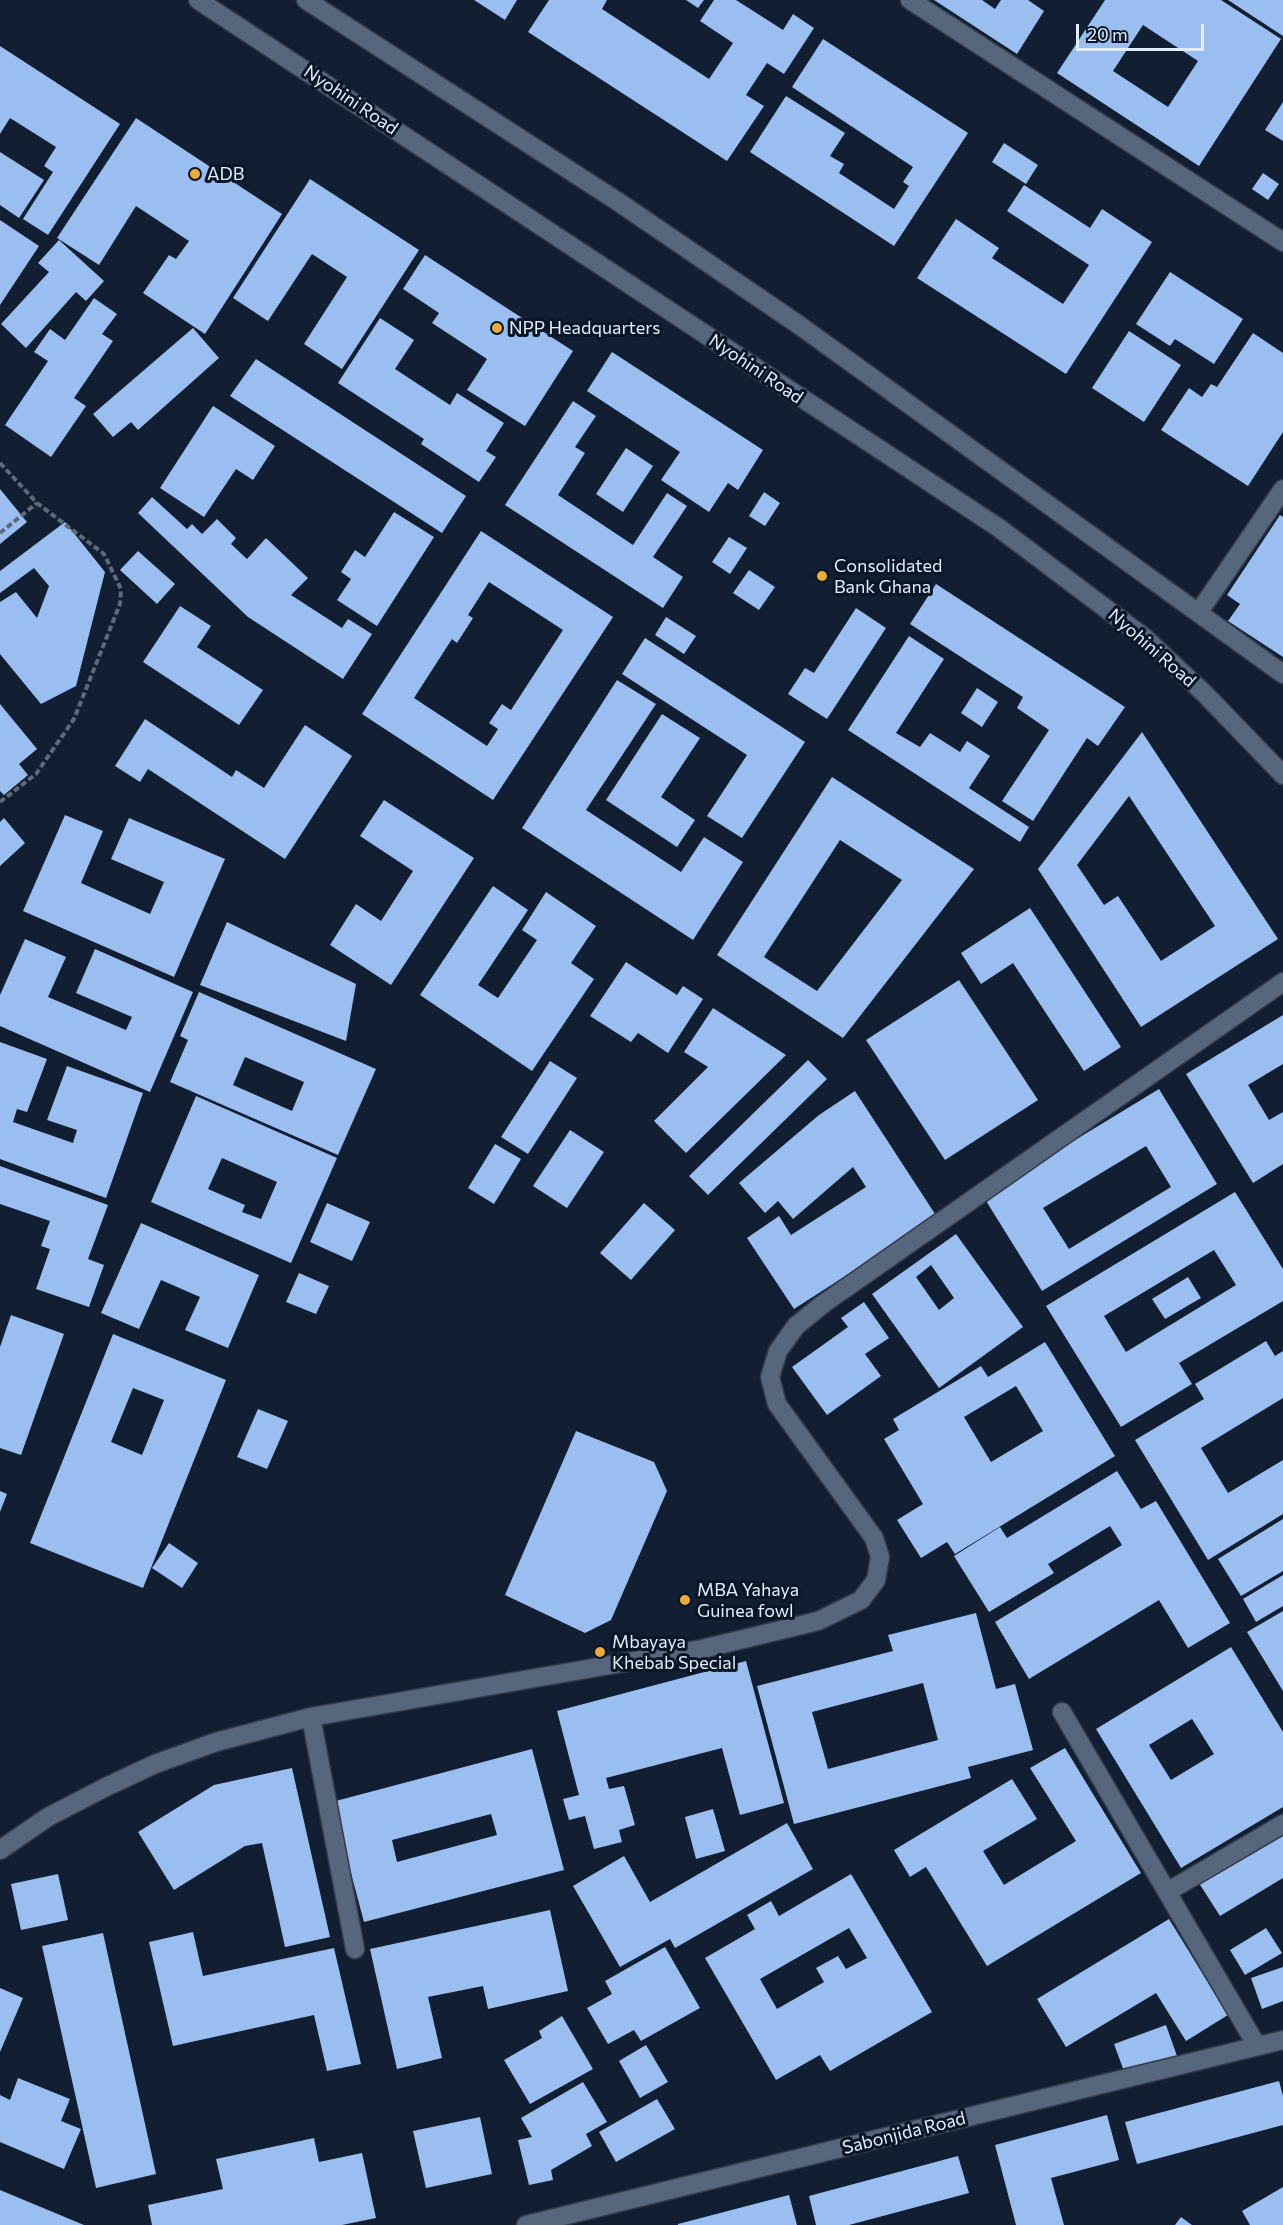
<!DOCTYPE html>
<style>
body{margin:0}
#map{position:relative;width:1283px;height:2225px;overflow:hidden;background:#121f32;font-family:Commissioner,sans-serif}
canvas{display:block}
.scale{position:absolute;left:1076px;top:24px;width:128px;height:27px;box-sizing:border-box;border:3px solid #e3edfa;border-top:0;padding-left:8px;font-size:18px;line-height:21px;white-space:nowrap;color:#e3edfa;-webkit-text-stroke:4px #091628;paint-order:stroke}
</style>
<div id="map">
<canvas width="1283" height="2225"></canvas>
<div class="scale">20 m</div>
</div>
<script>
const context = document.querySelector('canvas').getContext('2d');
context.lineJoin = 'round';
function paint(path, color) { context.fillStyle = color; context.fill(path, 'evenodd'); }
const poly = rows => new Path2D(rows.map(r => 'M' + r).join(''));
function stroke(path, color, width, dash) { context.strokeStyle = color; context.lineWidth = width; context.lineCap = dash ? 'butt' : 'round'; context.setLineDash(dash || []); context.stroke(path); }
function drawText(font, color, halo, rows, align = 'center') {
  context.font = font + ' Commissioner,sans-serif'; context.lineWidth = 6; context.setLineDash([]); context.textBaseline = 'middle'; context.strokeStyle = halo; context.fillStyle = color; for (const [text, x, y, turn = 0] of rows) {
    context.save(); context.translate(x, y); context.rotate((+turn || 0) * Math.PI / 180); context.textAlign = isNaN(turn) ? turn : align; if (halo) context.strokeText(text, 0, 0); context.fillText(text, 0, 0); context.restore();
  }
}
const building = poly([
 [474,0,517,0,505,20],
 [549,0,607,0,602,9,709,79,733,43,700,21,714,0,736,0,783,30,793,14,814,28,784,74,767,63,746,95,764,106,727,161,528,32],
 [686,0,704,0,698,8],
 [934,0,982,0,995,9,1001,0,1028,0,1044,11,1017,54],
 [1105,0,1221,0,1281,39,1199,166,1057,73],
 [1143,25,1198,61,1168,107,1113,71],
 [1228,0,1283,0,1283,36],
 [823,39,968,133,894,246,750,152,786,96,845,133,830,156,844,164,839,173,894,209,909,186,903,182,913,167,792,87],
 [0,46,120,124,48,235,23,219,53,172,44,166,56,147,10,118,0,134],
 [1283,102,1283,141,1265,130],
 [136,118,282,214,205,334,143,293,169,255,176,259,189,241,136,206,99,265,57,238],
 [1004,143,1038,165,1026,184,992,162],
 [0,152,44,180,19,218,0,205],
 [1263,173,1279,184,1268,200,1252,189],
 [310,179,419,250,342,369,304,344,347,277,312,254,268,321,233,298],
 [1024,185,1090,228,1102,209,1152,242,1066,374,917,278,956,219,999,248,992,258,1063,304,1089,265,1007,211],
 [0,220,39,246,0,305],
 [59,240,104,281,86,301,76,292,26,348,1,324,49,272,38,263],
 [425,255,573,351,525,426,467,390,487,359,432,323,439,313,403,289],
 [1170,272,1243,319,1214,364,1175,339,1170,346,1136,324],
 [94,298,117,314,102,334,113,341,74,398,86,406,51,457,5,425,48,361,34,352,50,329,65,340],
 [380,318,414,340,395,369,450,405,457,393,504,423,486,451,496,457,479,482,421,444,424,439,338,383],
 [193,328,219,358,138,430,131,422,113,437,93,414],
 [1129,331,1181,365,1144,422,1092,388],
 [1253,333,1283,353,1283,432,1248,486,1161,430,1189,388,1202,397,1211,384,1217,387],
 [612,352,763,450,738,490,728,483,709,512,661,480,680,452,587,391],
 [256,359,466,496,442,533,230,396],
 [573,401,596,416,575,447,585,453,558,495,633,545,667,493,687,506,653,557,683,577,663,608,505,505],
 [213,406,275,446,253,480,236,469,204,517,160,488],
 [626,448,653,466,623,512,596,494],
 [0,489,27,522,0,544],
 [764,492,780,503,765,526,749,516],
 [152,497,187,529,192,524,202,534,217,519,236,538,231,544,247,559,266,538,308,578,291,595,342,628,348,619,372,634,343,679,248,617,138,513],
 [394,512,434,537,377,626,337,600,351,579,341,572,355,550,365,557],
 [1280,515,1283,517,1283,657,1228,621,1240,604,1227,595],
 [65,522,105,572,76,686,41,704,0,654,0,602,16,592,37,618,49,586,34,568,0,593,0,571],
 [481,531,613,617,493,800,362,714],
 [489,582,563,630,511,710,502,704,489,723,498,729,487,746,414,698,452,639,457,643,473,618,468,615],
 [729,537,747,548,730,574,712,562],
 [138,551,175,584,157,604,120,570],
 [749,570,775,587,759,610,733,593],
 [936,584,1125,707,1098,746,1087,738,1033,821,1002,801,1049,730,1017,708,1023,697,910,624],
 [180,606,211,626,197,647,263,690,239,725,143,662],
 [856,608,886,628,827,719,788,694,805,668,814,673],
 [666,617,696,636,684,654,655,635],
 [909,636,944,659,896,733,920,747,930,733,960,752,967,741,990,756,969,788,1029,827,1020,842,848,730],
 [645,638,805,742,742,838,707,816,747,755,622,674],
 [617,680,656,704,586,810,681,872,704,837,743,862,693,940,522,828],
 [977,688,998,702,982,727,961,713],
 [0,704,37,749,19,764,28,775,4,795,0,791],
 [662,714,700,738,661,797,695,820,677,847,606,800],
 [145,719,232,777,236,770,264,788,305,725,352,756,285,859,148,769,140,782,115,766],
 [1142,732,1278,939,1141,1027,1038,869],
 [1129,796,1215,926,1161,961,1118,896,1104,905,1077,865],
 [832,777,974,869,843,1038,717,955],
 [840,840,902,880,817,991,764,957],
 [384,800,474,858,391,985,330,945,356,904,381,921,413,871,360,836],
 [65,815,103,831,81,883,150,914,164,882,111,859,129,818,225,859,174,977,23,911],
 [4,818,25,843,0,866,0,822],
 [493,886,528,910,478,985,498,998,537,940,522,930,546,892,596,926,571,963,594,979,532,1071,420,995],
 [1030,908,1121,1047,1084,1071,1013,963,981,984,961,953],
 [227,922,356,984,346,1041,200,985],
 [25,939,66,957,48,997,126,1030,132,1017,76,993,95,949,193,992,150,1092,0,1026,0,995],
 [626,962,677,995,683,986,703,999,668,1053,638,1033,631,1042,590,1016],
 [959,980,1038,1100,945,1160,866,1040],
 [199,992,376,1069,338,1155,170,1082,188,1040,180,1036],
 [245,1057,304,1082,292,1111,233,1085],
 [713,1008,786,1055,686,1153,654,1121,708,1067,684,1052],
 [1283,1015,1283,1064,1248,1085,1269,1120,1283,1112,1283,1164,1253,1183,1186,1074],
 [0,1042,47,1059,27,1112,17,1109,13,1122,73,1143,77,1130,47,1120,67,1066,143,1093,106,1198,0,1159],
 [808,1060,827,1079,708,1195,689,1176],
 [550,1061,577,1078,528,1154,501,1137],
 [1159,1089,1217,1184,1042,1291,983,1196],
 [1146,1146,1171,1187,1069,1249,1043,1208],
 [855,1091,937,1217,794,1309,747,1238,779,1216,791,1235,866,1187,853,1167,793,1219,778,1201,765,1213,739,1183,819,1115],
 [196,1096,337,1158,291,1263,151,1202],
 [222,1158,277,1182,261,1219,242,1212,245,1205,208,1189],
 [570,1130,604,1152,567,1208,533,1186],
 [495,1144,521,1159,494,1204,468,1188],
 [0,1166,108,1205,88,1259,104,1265,89,1307,36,1289,50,1249,41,1246,50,1221,0,1204],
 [1235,1192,1283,1269,1283,1301,1179,1363,1192,1384,1121,1427,1046,1306],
 [1214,1250,1236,1285,1126,1352,1104,1316],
 [327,1203,370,1222,352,1261,310,1242],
 [644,1203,675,1230,631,1280,600,1253],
 [141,1223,259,1275,228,1348,185,1330,200,1297,161,1280,139,1329,101,1313],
 [956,1234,1023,1327,939,1388,872,1294],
 [931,1265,954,1298,939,1310,916,1277],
 [299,1273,329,1286,316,1314,286,1302],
 [1188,1277,1201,1298,1165,1319,1152,1299],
 [864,1302,889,1338,865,1354,881,1376,827,1415,792,1367,848,1327,841,1318],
 [11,1315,64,1334,21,1455,0,1448,0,1347],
 [113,1334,226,1380,143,1588,30,1543],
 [133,1388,164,1400,142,1455,111,1442],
 [1266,1341,1275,1356,1283,1351,1283,1398,1201,1448,1228,1493,1283,1460,1283,1514,1208,1560,1135,1440,1204,1399,1195,1384],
 [1045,1342,1115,1456,955,1554,947,1542,921,1558,897,1520,923,1504,884,1439,899,1430,893,1419,981,1366,988,1377],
 [1016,1386,1043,1431,991,1462,964,1417],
 [258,1409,288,1421,267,1469,237,1457],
 [576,1431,654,1462,667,1491,611,1620,585,1633,505,1595],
 [1117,1471,1141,1509,1156,1501,1230,1623,1188,1648,1159,1600,1029,1679,995,1622,1122,1545,1110,1526,1048,1564,1054,1573,989,1612,954,1556,1000,1527,1007,1538],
 [0,1491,7,1494,0,1512],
 [1283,1519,1283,1571,1241,1596,1218,1559],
 [169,1543,198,1563,182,1588,152,1568],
 [1283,1575,1283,1606,1256,1622,1243,1599],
 [1283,1611,1283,1691,1247,1632],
 [976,1613,996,1689,1015,1684,1033,1750,968,1767,971,1778,794,1824,757,1686,893,1651,888,1635],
 [923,1683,938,1740,828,1769,812,1712],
 [1231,1647,1283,1732,1283,1807,1181,1868,1096,1729],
 [1192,1719,1214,1754,1171,1780,1149,1745],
 [746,1661,784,1803,740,1815,722,1748,606,1778,609,1789,624,1786,635,1825,619,1830,622,1842,594,1849,585,1816,569,1820,563,1799,579,1795,557,1711],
 [1065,1748,1141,1873,987,1966,926,1867,910,1877,894,1850,1012,1779,1037,1819,983,1851,1004,1885,1076,1841,1030,1768],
 [532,1749,564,1870,364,1922,332,1802],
 [491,1814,497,1835,397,1862,392,1840],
 [292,1768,330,1937,285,1947,262,1843,245,1846,174,1890,138,1832,214,1785],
 [713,1809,725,1851,696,1859,685,1817],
 [787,1823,813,1869,675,1948,670,1939,620,1967,573,1886,624,1856,650,1902],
 [1283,1829,1283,1878,1220,1916,1197,1880],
 [58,1874,68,1920,21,1930,11,1884],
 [851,1874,932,2012,830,2071,820,2055,776,2080,705,1958,755,1929,747,1915,771,1901,779,1916],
 [849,1928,867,1958,846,1969,838,1956,816,1968,824,1982,777,2009,760,1979],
 [550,1910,568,1991,488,2009,483,1986,428,1997,442,2058,397,2069,370,1949],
 [1169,1919,1228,2015,1186,2041,1156,1993,1066,2047,1037,1999],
 [1266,1928,1282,1953,1245,1975,1230,1950],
 [193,1932,203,1976,334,1948,361,2064,327,2071,314,2015,173,2046,149,1942],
 [103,1933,156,2174,96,2188,42,1946],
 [665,1947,700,2008,641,2041,634,2030,608,2044,587,2008,612,1994,605,1981],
 [1283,1967,1283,2001,1262,2009,1251,1978],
 [0,1988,23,1998,0,2052],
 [562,2016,593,2069,530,2104,504,2060,542,2038,539,2031],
 [1166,2025,1177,2056,1125,2074,1114,2044],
 [646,2045,668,2082,640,2098,619,2061],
 [18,2078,70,2099,61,2121,81,2129,64,2169,0,2142,0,2095,10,2100],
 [1279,2081,1283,2096,1283,2125,1137,2164,1125,2122],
 [583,2082,607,2122,586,2134,592,2146,551,2170,553,2180,529,2185,518,2140,532,2137,521,2118],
 [657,2099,675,2129,616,2162,599,2132],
 [1107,2115,1119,2160,1051,2178,1064,2225,1016,2225,995,2145],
 [480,2117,492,2174,426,2188,413,2131],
 [314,2138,319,2162,362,2153,376,2218,342,2225,152,2225,148,2205,223,2189,216,2159],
 [958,2156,969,2193,849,2225,816,2225,809,2196],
 [1283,2187,1283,2225,1250,2225,1242,2211],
 [0,2190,84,2225,0,2225],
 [789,2195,797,2225,678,2225,678,2224],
 [1181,2217,1192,2225,1175,2225]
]);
const path = poly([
 [0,463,37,503,104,554,121,589,120,604,74,719,36,774,0,802],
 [0,533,37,503]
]);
const lane = poly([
 [311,1717,355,1949]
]);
const street = poly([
 [910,0,1283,242],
 [1199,612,1283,489],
 [1062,1712,1257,2046],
 [0,1850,48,1817,106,1787,155,1764,216,1742,311,1717,702,1649,818,1621,861,1600,876,1580,880,1557,874,1538,777,1404,770,1377,778,1351,796,1326,823,1304,1283,982],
 [1167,1892,1283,1824]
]);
const secondary = poly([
 [198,0,999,528,1145,638,1205,694,1283,775],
 [306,0,617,201,799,325,1283,674],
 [526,2225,1283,2040]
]);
const markers = [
 [195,174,6,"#ebaa39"],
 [497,328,6,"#ebaa39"],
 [822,576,6,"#ebaa39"],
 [685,1600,6,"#ebaa39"],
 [600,1652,6,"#ebaa39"]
];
const streetNames = [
 ["Nyohini Road",351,100,34],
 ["Nyohini Road",756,369,34],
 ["Nyohini Road",1152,648,41],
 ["Sabonjida Road",904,2133,-14]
];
const poiNames = [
 ["ADB",207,174],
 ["NPP Headquarters",509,328],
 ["Consolidated",834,566],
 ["Bank Ghana",834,587],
 ["MBA Yahaya",697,1590],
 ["Guinea fowl",697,1611],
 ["Mbayaya",612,1642],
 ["Khebab Special",612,1663]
];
paint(building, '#9abef0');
stroke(lane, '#333a4a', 21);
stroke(street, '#333a4a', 21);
stroke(secondary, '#333a4a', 21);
stroke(path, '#5e6a7a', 4, [6, 3]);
stroke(lane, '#56667c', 18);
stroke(street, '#56667c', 18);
stroke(secondary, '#56667c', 18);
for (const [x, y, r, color] of markers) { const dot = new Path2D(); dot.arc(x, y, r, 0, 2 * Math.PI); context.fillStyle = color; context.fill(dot); stroke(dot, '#091628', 2); }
drawText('18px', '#e3edfa', '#091628', streetNames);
drawText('18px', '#e3edfa', '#091628', poiNames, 'left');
</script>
